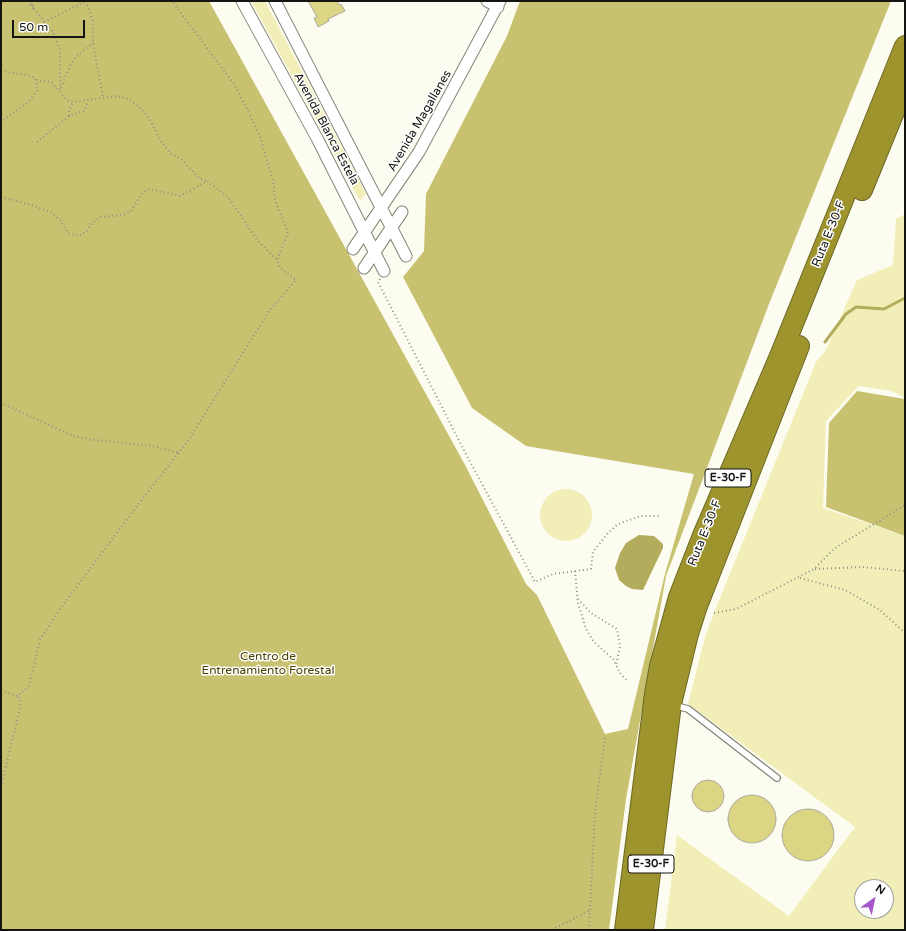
<!DOCTYPE html>
<style>
body{margin:0}
#map{position:relative;width:906px;height:931px;overflow:hidden;background:#fdfcf0;font-family:"Varela Round",sans-serif}
canvas{display:block}
.frame{position:absolute;inset:0;border:2px solid #141410;pointer-events:none}
.north{position:absolute;left:854px;top:879px;width:40px;height:40px;box-sizing:border-box;background:#fff;border:1px solid #a1a19f;border-radius:50%;rotate:33deg;font-size:11px;font-weight:700;line-height:16px;text-align:center;color:#141410}
.north::after{content:'';display:block;margin:auto;width:14px;height:18px;background:#a657c9;clip-path:polygon(50% 0,100% 100%,50% 72%,0 100%)}
.scale{position:absolute;left:12px;top:20px;width:73px;height:18px;box-sizing:border-box;border:2px solid #141410;border-top:0;padding-left:5px;font-size:12px;line-height:14px;white-space:nowrap;color:#141410;-webkit-text-stroke:3px #fff;paint-order:stroke}
</style>
<div id="map">
<canvas width="906" height="931"></canvas>
<div class="frame"></div>
<div class="north">N</div>
<div class="scale">50 m</div>
</div>
<script>
const context = document.querySelector('canvas').getContext('2d');
context.lineJoin = 'round';
function paint(path, color) { context.fillStyle = color; context.fill(path, 'evenodd'); }
const poly = rows => new Path2D(rows.map(r => 'M' + r).join(''));
function stroke(path, color, width, dash) { context.strokeStyle = color; context.lineWidth = width; context.lineCap = dash ? 'butt' : 'round'; context.setLineDash(dash || []); context.stroke(path); }
function drawText(font, color, halo, rows, align = 'center') {
  context.font = font + ' "Varela Round",sans-serif'; context.lineWidth = 3; context.setLineDash([]); context.textBaseline = 'middle'; context.strokeStyle = halo; context.fillStyle = color; for (const [text, x, y, turn = 0] of rows) {
    context.save(); context.translate(x, y); context.rotate((+turn || 0) * Math.PI / 180); context.textAlign = isNaN(turn) ? turn : align; if (halo) context.strokeText(text, 0, 0); context.fillText(text, 0, 0); context.restore();
  }
}
const green = poly([
 [251,1,265,1,366,194,360,201],
 [905,214,905,398,892,391,859,386,826,421,823,508,905,536,905,930,665,930,677,835,789,916,855,827,688,704,705,637,714,613,816,362,826,350,857,280,893,265,896,219],
 [862,887,886,887,886,911,862,911],
 '540 515a26 26 0 1 1 52 0a26 26 0 1 1-52 0Z'
]);
const forest = poly([
 [1,1,209,1,464,463,526,584,537,595,605,734,628,729,665,574,694,474,526,446,472,408,403,277,424,251,426,194,507,36,520,1,891,1,769,304,666,576,626,799,609,930,1,930],
 [857,391,905,399,905,536,826,507,829,423]
]);
const water = poly([
 [639,535,654,536,663,544,663,548,643,590,632,589,626,586,619,580,615,568,620,553,626,543]
]);
const stream = poly([
 [825,342,846,314,856,307,884,309,905,298]
]);
const building = poly([
 [308,1,337,1,339,5,341,4,345,11,328,19,329,21,318,27,314,18,317,17,308,1],
 '692 796a16 16 0 1 1 32 0a16 16 0 1 1-32 0Z',
 '728 819a24 24 0 1 1 48 0a24 24 0 1 1-48 0Z',
 '782 835a26 26 0 1 1 52 0a26 26 0 1 1-52 0Z'
]);
const path = poly([
 [28,1,33,8,30,1],
 [33,1,33,8,53,32,60,50,60,90,71,64,77,56,93,43],
 [86,1,93,21,93,43,103,97],
 [44,22,86,1],
 [1,71,27,75,35,78,38,90,28,102,1,122],
 [36,80,51,82,67,100,73,102,118,96,129,99,140,108,149,118,161,141,171,154,181,159,199,178,207,181],
 [69,116,69,110,73,102],
 [37,142,69,116,84,111,87,105,86,101],
 [1,197,32,205,52,213,60,220,68,233,79,236,87,231,90,225,100,217,123,215,131,211,143,192,149,189,180,196,207,181,228,197,258,241,277,260],
 [380,279,378,282,468,458,535,582,553,574,591,569,593,552,608,533,618,524,641,516,661,516],
 [1,403,73,436,94,440,153,446,179,453],
 [815,569,863,567,905,571],
 [575,571,578,603,586,629,594,642,613,659,620,673,628,682],
 [800,578,845,590,880,610,905,633],
 [578,599,591,613,617,629,620,646,616,666],
 [714,613,736,609,814,569,835,548,905,505],
 [1,691,18,696],
 [1,787,20,708,21,703,18,696,29,686,40,640,60,609,137,506,188,441,269,311,296,280,280,268,277,260,288,232,275,200,274,185,261,139,250,115,234,84,172,1],
 [552,930,590,910],
 [589,930,595,812,605,738]
]);
const lane = poly([
 [673,705,688,709,777,778]
]);
const street = poly([
 [242,1,318,140,384,271],
 [275,1,406,256],
 [487,1,498,7],
 [353,249,419,152,500,1],
 [364,268,402,212]
]);
const highway = poly([
 [862,190,905,85],
 [625,930,655,694,660,666,679,597,704,533,780,356,905,46],
 [643,930,671,704,688,634,697,606,799,346]
]);
const shields = [
 [728,478,46],
 [651,864,46]
];
const shieldNames = [
 ["E-30-F",728,478],
 ["E-30-F",651,864]
];
const streetNames = [
 ["Avenida Magallanes",420,121,-60],
 ["Avenida Blanca Estela",326,129,62],
 ["Ruta E-30-F",829,234,-68],
 ["Ruta E-30-F",705,533,-68]
];
const parkNames = [
 ["Centro de",268,657],
 ["Entrenamiento Forestal",268,671]
];
paint(green, '#f2eeb8');
paint(forest, '#c8c170');
paint(water, '#b3ac5c');
stroke(stream, '#b3ac5c', 3);
paint(building, '#dcd584');
stroke(building, '#aaaa9e', 1);
stroke(lane, '#858579', 8);
stroke(street, '#858579', 13);
stroke(highway, '#6d6724', 22);
stroke(path, '#919189', 2, [1, 3]);
stroke(lane, '#fff', 5.5);
stroke(street, '#fff', 11);
stroke(highway, '#9d942e', 20);
for (const [x, y, w] of shields) { const box = new Path2D(); box.roundRect(x - w / 2, y - 9, w, 18, 3); context.fillStyle = '#fff'; context.fill(box); stroke(box, '#141410', 1); }
drawText('bold 11px', '#141410', null, shieldNames);
drawText('12px', '#141410', '#fff', streetNames);
drawText('12px', '#4a4402', '#fff', parkNames);
</script>
